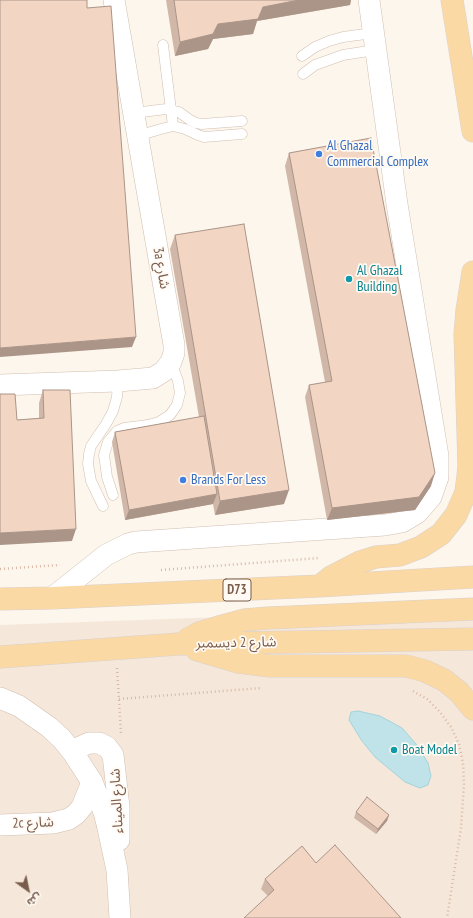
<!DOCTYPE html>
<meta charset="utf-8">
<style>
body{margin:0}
#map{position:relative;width:473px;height:918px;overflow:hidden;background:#fdf6ec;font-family:"PT Sans Narrow","Noto Sans Arabic",sans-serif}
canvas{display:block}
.north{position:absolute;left:8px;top:870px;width:40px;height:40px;-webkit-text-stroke:3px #fffaf3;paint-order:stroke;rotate:147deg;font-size:11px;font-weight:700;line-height:16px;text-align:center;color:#7a5c4d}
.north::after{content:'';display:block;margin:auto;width:14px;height:18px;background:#7a5c4d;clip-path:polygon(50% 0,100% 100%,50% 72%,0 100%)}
</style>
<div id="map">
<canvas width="473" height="918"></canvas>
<div class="north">ش</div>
</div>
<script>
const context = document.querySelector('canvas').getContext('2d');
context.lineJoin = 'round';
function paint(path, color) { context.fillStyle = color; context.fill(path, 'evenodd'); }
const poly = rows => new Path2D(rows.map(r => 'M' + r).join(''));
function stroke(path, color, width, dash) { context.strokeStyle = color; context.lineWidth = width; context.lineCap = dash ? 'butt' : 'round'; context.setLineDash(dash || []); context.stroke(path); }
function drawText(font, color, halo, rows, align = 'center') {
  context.font = font + ' "PT Sans Narrow","Noto Sans Arabic",sans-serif'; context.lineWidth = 3.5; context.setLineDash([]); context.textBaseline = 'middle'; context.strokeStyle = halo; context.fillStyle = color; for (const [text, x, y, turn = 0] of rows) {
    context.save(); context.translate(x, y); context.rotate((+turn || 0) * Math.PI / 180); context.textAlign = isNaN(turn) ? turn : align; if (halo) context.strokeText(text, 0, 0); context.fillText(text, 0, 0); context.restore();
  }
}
const residential = poly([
 [473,608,473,918,0,918,0,625]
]);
const water = poly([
 [358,711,380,716,402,728,416,744,428,763,431,776,428,785,420,788,405,782,375,757,362,741,349,720,351,712,358,711]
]);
const path = poly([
 [0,569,60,565],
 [161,570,319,558],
 [117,668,121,733],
 [413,691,427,699,440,712,451,727,459,744,463,763,464,784,461,828,447,918],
 [119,699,262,688]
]);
const lane = poly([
 [163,45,173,126],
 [302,56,315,47,329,41,343,37,373,33],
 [303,74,315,65,343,55,375,50],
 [134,113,166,109,179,112,190,120,196,123,202,124,242,121],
 [137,136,161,129,173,126,185,129,198,135,204,137,242,134],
 [113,495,107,477,106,469,104,455,108,442,117,431,124,428,148,425,159,422,170,415,177,405,180,393,178,381,171,362],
 [103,506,91,481,88,464,89,454,91,446,106,424,113,411,117,397,118,381]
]);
const street = poly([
 [0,385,118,381,153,378,164,371,171,362,174,353,174,345,114,0],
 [52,598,106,555,128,544,136,542,385,525,402,522,417,513,431,497,438,477,438,456,397,204,369,0],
 [0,698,19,706,49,727,62,739,74,754,92,782,104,812,108,828,117,870,120,918],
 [74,754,80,747,89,743,99,743,107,747,113,755,119,807,119,840],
 [0,825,53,823,69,819,76,814,82,807,92,782]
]);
const primary = poly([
 [452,0,473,131],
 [320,586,331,577,360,562,376,557,400,555,421,547,441,534,456,515,466,492,469,467,465,334,467,310,473,272],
 [0,599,52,598,319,586,473,577],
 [188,639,199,633,222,626,244,620,268,618,473,609],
 [197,650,238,662,270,666,406,666,425,671,444,680,459,692,473,709],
 [0,657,178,644,473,639]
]);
const wall = poly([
 [166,0,351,0,350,5,257,21,253,34,213,39,208,49,175,56],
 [289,153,431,486,415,510,327,520,305,397,309,385,325,382,285,166],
 [175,235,284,504,215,515,213,504,125,520,112,442,115,432,199,417,170,249],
 [43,390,72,541,17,420,39,418,39,403],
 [356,812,389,815,387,821,376,834,354,818],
 [316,863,268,896,261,889,265,879]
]);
const shadedWall = poly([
 [299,0,351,0,350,5,257,21,253,34,213,39,208,49,175,56,180,42,218,24,263,7],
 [136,337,132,347,0,357,0,348],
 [435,473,431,486,415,510,327,520,332,508],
 [289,490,284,504,215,515,220,501],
 [217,494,213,504,125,520,129,510],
 [76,529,72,541,0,545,0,533],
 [389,815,387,821,376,834,378,829]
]);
const building = poly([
 [0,0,87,0,87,8,111,6,136,337,0,348,0,0],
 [174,0,299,0,263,7,258,19,218,24,213,34,180,42,174,0],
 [371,138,435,473,419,497,332,508,309,385,332,381,289,153,371,138],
 [244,224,289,490,220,501,175,235,244,224],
 [43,390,70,390,76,529,0,533,0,394,15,394,17,420,44,418,43,390],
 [204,416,217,494,129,510,115,432,204,416],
 [367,797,389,815,378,829,356,812,367,797],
 [335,845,401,918,244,918,274,890,265,879,302,846,316,863,335,845]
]);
const markers = [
 [319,154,4,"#3f7fe0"],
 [349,279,4,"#0f9aa8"],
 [183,480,4,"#3f7fe0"],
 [394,750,4,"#0f9aa8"]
];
const shields = [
 [237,590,28]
];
const shieldNames = [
 ["D73",237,590]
];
const shopNames = [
 ["Al Ghazal",327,146],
 ["Commercial Complex",327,162],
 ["Brands For Less",191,480]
];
const streetNames = [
 ["3a شارع",161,268,80],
 ["شارع 2 ديسمبر",236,643,-1],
 ["شارع الميناء",117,801,-93],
 ["2c شارع",33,823,-2]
];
const cultureNames = [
 ["Al Ghazal",357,271],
 ["Building",357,287],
 ["Boat Model",402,750]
];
paint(residential, '#f5e8da');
paint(water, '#bfe3e8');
stroke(water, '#a5d3da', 1);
stroke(lane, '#d1beb0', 11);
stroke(street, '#d1beb0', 22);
stroke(primary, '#dad1cd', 23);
stroke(path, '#d9b8a5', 2.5, [1, 3]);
stroke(lane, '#fff', 10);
stroke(street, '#fff', 21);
stroke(primary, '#fbd9a5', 22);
paint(wall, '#d1b7a8');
paint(shadedWall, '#aa9588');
paint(building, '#f3d5c3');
stroke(building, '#aa9588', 1);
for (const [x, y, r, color] of markers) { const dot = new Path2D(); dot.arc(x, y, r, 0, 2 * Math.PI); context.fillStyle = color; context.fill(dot); stroke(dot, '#fffaf3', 1.5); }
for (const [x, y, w] of shields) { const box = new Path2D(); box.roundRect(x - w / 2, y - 11, w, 22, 3); context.fillStyle = '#fffaf3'; context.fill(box); stroke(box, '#7a5c4d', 1); }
drawText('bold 13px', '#7a5c4d', null, shieldNames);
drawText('14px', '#366cbe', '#fffaf3', shopNames, 'left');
drawText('14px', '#7a5c4d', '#fffaf3', streetNames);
drawText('14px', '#0d838f', '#fffaf3', cultureNames, 'left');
</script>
